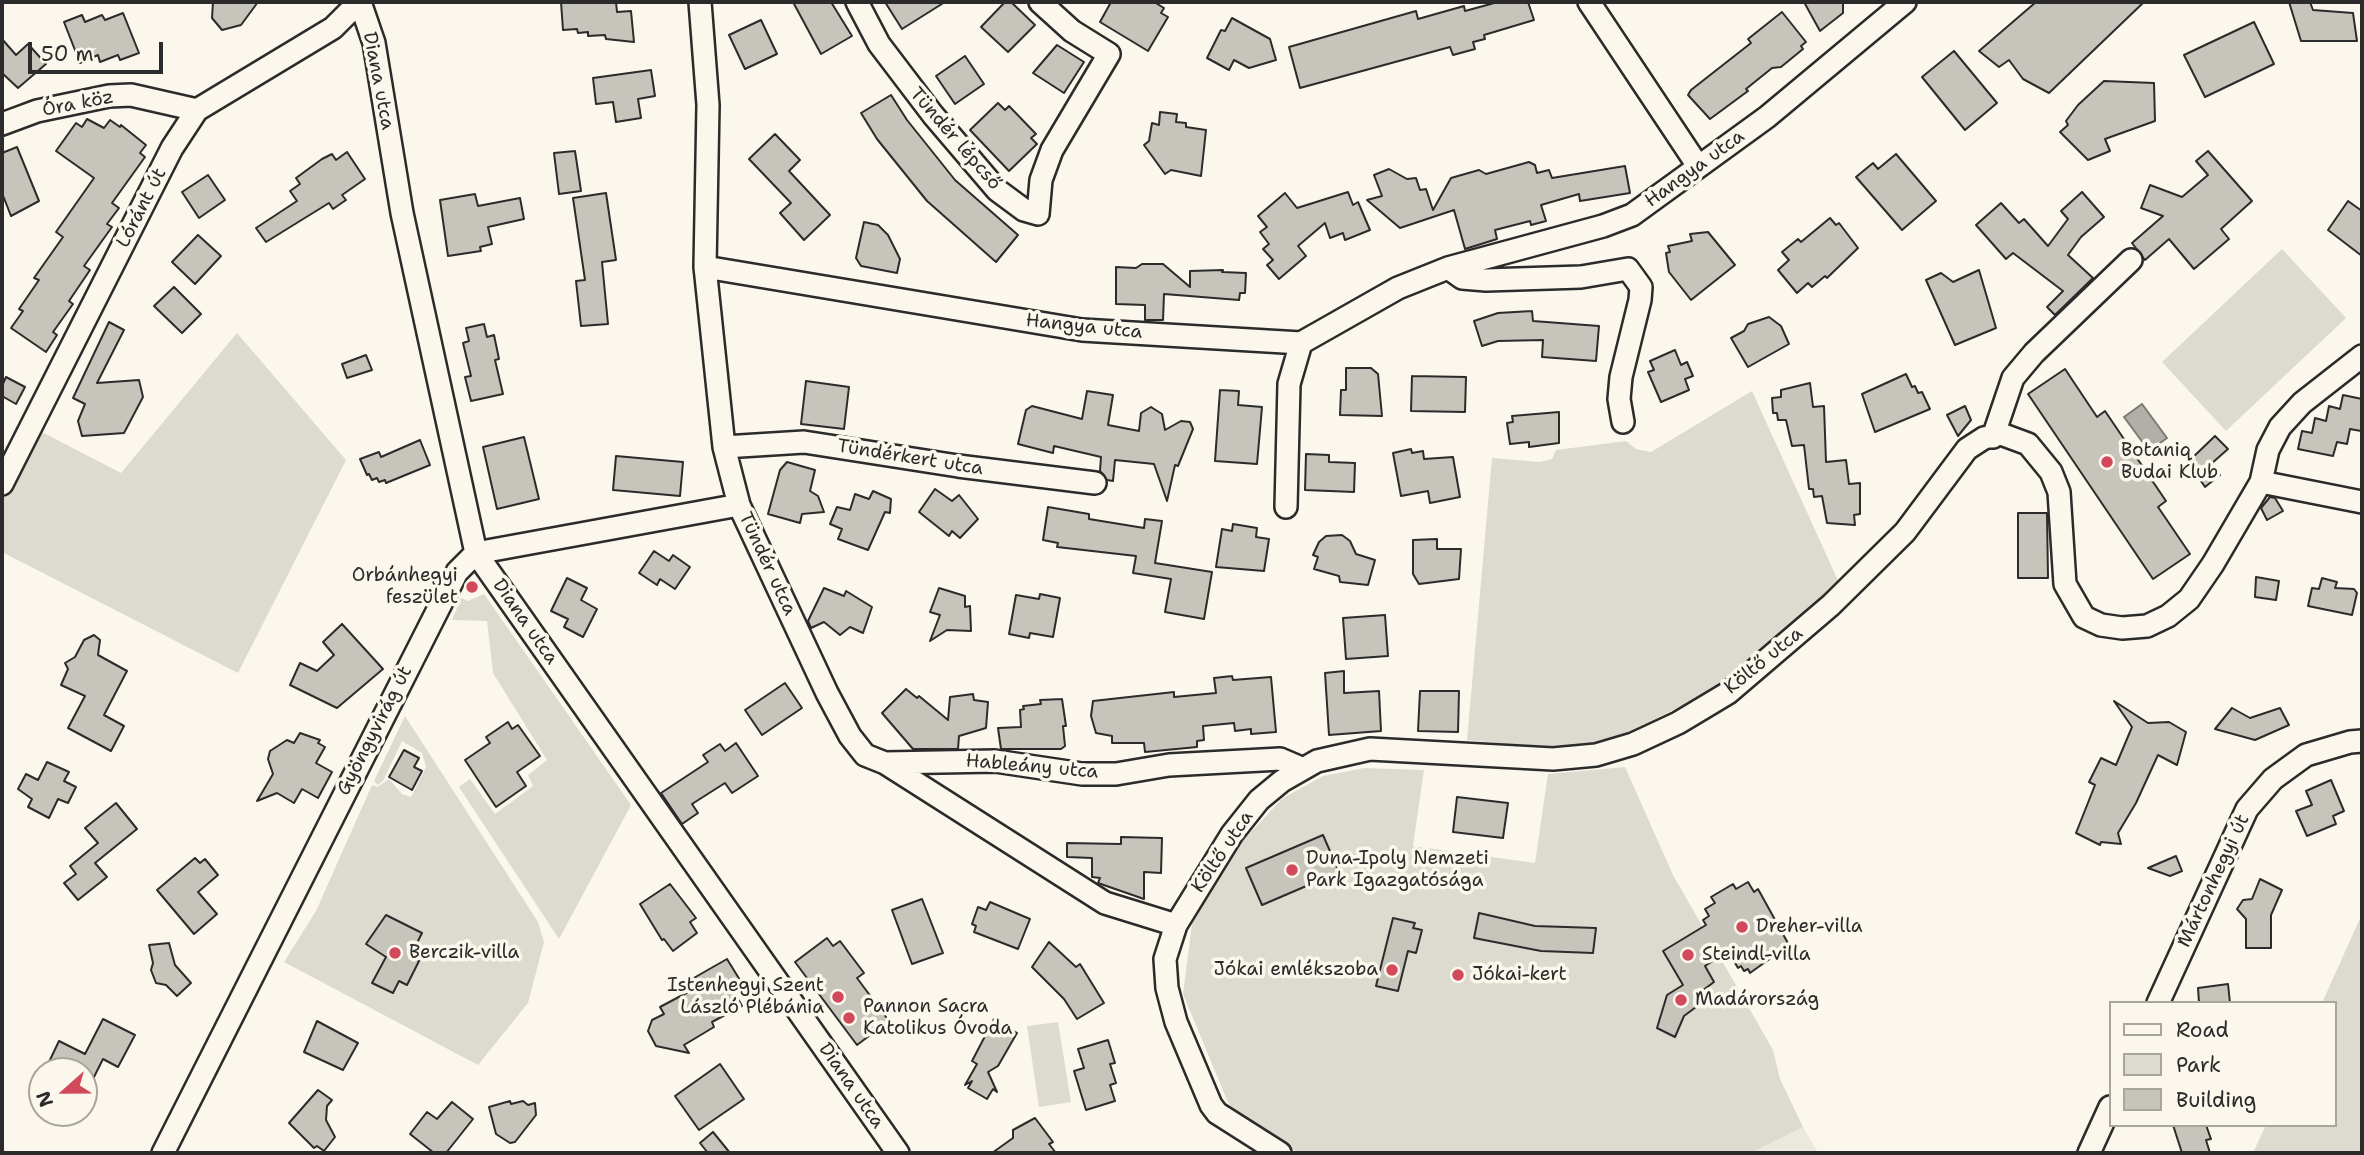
<!DOCTYPE html>
<meta charset="utf-8">
<style>
body{margin:0}
#map{position:relative;width:2364px;height:1155px;overflow:hidden;background:#fbf7ec;font-family:"Shantell Sans",sans-serif}
canvas{display:block}
.frame{position:absolute;inset:0;border:4px solid #2b2b2b;pointer-events:none}
.legend{position:absolute;left:2109px;top:1001px;width:228px;height:126px;box-sizing:border-box;background:#fbf7ec;border:2px solid #a8a59f;margin:0;padding:9px 12px;list-style:none;font-size:21px;color:#2b2b2b}
.legend li{display:flex;align-items:center;gap:14px;height:35px}
.legend b{width:35px;border:2px solid #a8a59f}
.north{position:absolute;left:28px;top:1057px;width:70px;height:70px;box-sizing:border-box;background:#fbf7ec;border:2px solid #a8a59f;border-radius:50%;rotate:249deg;font-size:19px;font-weight:700;line-height:28px;text-align:center;color:#2b2b2b}
.north::after{content:'';display:block;margin:auto;width:24px;height:32px;background:#d1495b;clip-path:polygon(50% 0,100% 100%,50% 72%,0 100%)}
.scale{position:absolute;left:28px;top:42px;width:135px;height:32px;box-sizing:border-box;border:4px solid #2b2b2b;border-top:0;padding-left:9px;font-size:21px;line-height:24px;white-space:nowrap;color:#2b2b2b;-webkit-text-stroke:5px #fbf7ec;paint-order:stroke}
</style>
<div id="map">
<canvas width="2364" height="1155"></canvas>
<div class="frame"></div>
<ul class="legend">
<li><b style="height:9px;background:#fbf7ec"></b>Road</li>
<li><b style="height:19px;background:#dddad0"></b>Park</li>
<li><b style="height:19px;background:#c7c4bc"></b>Building</li>
</ul>
<div class="north">N</div>
<div class="scale">50 m</div>
</div>
<script>
const context = document.querySelector('canvas').getContext('2d');
context.lineJoin = 'round';
function paint(path, color) { context.fillStyle = color; context.fill(path, 'evenodd'); }
const poly = rows => new Path2D(rows.map(r => 'M' + r).join(''));
function stroke(path, color, width, dash) { context.strokeStyle = color; context.lineWidth = width; context.lineCap = dash ? 'butt' : 'round'; context.setLineDash(dash || []); context.stroke(path); }
function drawText(font, color, halo, rows, align = 'center') {
  context.font = font + ' "Shantell Sans",sans-serif'; context.lineWidth = 7; context.setLineDash([]); context.textBaseline = 'middle'; context.strokeStyle = halo; context.fillStyle = color; for (const [text, x, y, turn = 0] of rows) {
    context.save(); context.translate(x, y); context.rotate((+turn || 0) * Math.PI / 180); context.textAlign = isNaN(turn) ? turn : align; if (halo) context.strokeText(text, 0, 0); context.fillText(text, 0, 0); context.restore();
  }
}
const built = poly([
 [1803,1127,1818,1153,1751,1153]
]);
const green = poly([
 [2282,249,2346,318,2226,431,2162,362],
 [237,333,346,460,238,673,2,552,2,500,38,430,121,473],
 [1752,391,1840,585,1710,692,1624,734,1591,746,1554,749,1467,740,1492,458,1540,462,1552,459,1556,450,1626,441,1636,449,1651,452],
 [484,594,631,805,559,939,459,787,470,779,495,814,533,786,528,775,547,760,493,673,487,621,452,620,461,598,468,601],
 [405,716,538,922,544,942,528,1003,478,1065,284,962,316,911,372,785,378,787,389,779,402,794,411,797,426,767,422,753,402,741,383,781,378,785,374,781],
 [1625,767,1673,875,1773,1050,1780,1079,1803,1127,1751,1153,1299,1153,1237,1115,1227,1100,1183,994,1192,924,1236,848,1283,798,1323,776,1364,768,1424,770,1413,846,1535,863,1548,774],
 [2362,914,2362,1153,2253,1153,2266,1125,2334,1125,2334,1003,2322,1003],
 [1058,1022,1071,1102,1039,1107,1027,1026]
]);
const water = poly([
 [2142,404,2167,438,2149,451,2124,417,2142,404]
]);
const building = poly([
 [213,2,258,2,241,25,222,30,212,18,213,2],
 [561,2,616,2,617,12,631,11,634,42,606,39,605,35,588,36,588,32,578,33,577,29,563,30,561,2],
 [793,2,831,2,852,36,821,54,793,2],
 [885,2,945,2,902,29,885,2],
 [1005,2,1011,2,1035,25,1008,52,981,27,1005,2],
 [1111,2,1154,2,1164,8,1161,13,1168,17,1148,51,1100,22,1111,2],
 [1498,2,1528,2,1534,20,1484,35,1485,39,1473,42,1475,49,1453,55,1450,47,1300,88,1289,47,1416,11,1418,19,1464,6,1465,11,1498,2],
 [1804,2,1843,2,1843,13,1820,31,1804,2],
 [2036,2,2144,2,2049,93,2023,79,2009,60,1999,67,1979,51,2036,2],
 [2289,2,2310,2,2313,10,2353,13,2357,41,2301,41,2289,2],
 [1782,12,1806,42,1801,46,1803,49,1781,67,1772,68,1746,89,1748,91,1710,119,1688,95,1691,90,1751,43,1748,39,1782,12],
 [123,13,139,53,120,60,118,55,100,62,98,55,80,63,64,22,82,15,85,22,102,15,105,20,123,13],
 [1232,18,1270,39,1276,60,1249,68,1234,60,1229,70,1207,58,1221,30,1225,31,1232,18],
 [761,20,777,54,745,69,729,35,761,20],
 [2254,22,2274,64,2205,97,2184,55,2254,22],
 [2,39,16,55,28,44,46,64,18,88,2,73,2,39],
 [1057,45,1084,62,1064,93,1033,73,1057,45],
 [1954,51,1997,103,1965,130,1922,77,1954,51],
 [965,56,984,84,955,104,936,76,965,56],
 [651,70,655,96,638,99,641,118,616,122,613,102,596,104,593,78,651,70],
 [2104,81,2154,83,2155,121,2105,139,2110,151,2088,160,2060,132,2068,125,2066,121,2078,105,2104,81],
 [891,95,907,120,955,180,1018,235,996,262,927,201,877,139,861,113,891,95],
 [998,103,1005,110,1009,106,1036,134,1031,138,1037,144,1009,171,970,130,998,103],
 [1160,112,1177,114,1176,122,1186,123,1186,127,1206,130,1201,176,1171,170,1165,174,1144,145,1149,141,1152,123,1159,125,1160,112],
 [87,119,104,128,110,120,120,127,121,125,146,145,140,153,145,157,112,203,119,208,107,224,112,227,84,266,90,270,69,301,73,304,53,332,57,335,46,352,11,328,23,311,19,309,39,280,34,278,63,237,56,232,94,178,56,151,76,123,82,127,87,119],
 [775,134,800,160,789,171,830,215,804,240,780,213,791,203,749,159,775,134],
 [17,147,39,201,11,216,2,193,2,153,17,147],
 [575,151,581,191,559,194,554,153,575,151],
 [2208,151,2252,201,2221,229,2229,239,2194,269,2169,239,2145,260,2132,243,2163,216,2141,208,2150,185,2182,197,2208,175,2196,161,2208,151],
 [347,152,365,179,342,195,346,200,333,209,329,203,266,242,256,228,297,201,290,191,300,184,296,178,322,159,332,154,336,160,347,152],
 [1896,154,1936,201,1902,230,1856,177,1873,163,1878,169,1896,154],
 [1529,162,1535,165,1537,173,1549,170,1552,178,1625,166,1630,193,1580,201,1579,194,1541,205,1546,221,1531,225,1530,221,1495,230,1497,239,1465,249,1454,210,1400,228,1367,200,1382,196,1374,175,1389,169,1407,179,1416,178,1420,190,1426,189,1433,210,1451,178,1479,170,1486,174,1529,162],
 [208,175,225,200,199,218,182,192,208,175],
 [1348,192,1353,205,1358,202,1370,230,1345,240,1343,233,1330,238,1325,223,1298,246,1306,256,1279,279,1267,265,1273,260,1263,249,1269,244,1260,232,1267,227,1258,216,1285,193,1297,208,1348,192],
 [2082,192,2104,217,2081,237,2068,255,2093,278,2055,315,2047,307,2063,291,2013,253,2006,259,1976,225,2001,203,2019,223,2024,219,2048,246,2068,219,2061,211,2082,192],
 [606,193,616,260,602,262,608,324,581,326,576,281,585,280,573,198,606,193],
 [475,194,478,206,520,198,524,219,488,227,492,244,480,247,481,251,448,256,440,200,475,194],
 [2348,201,2362,211,2362,256,2328,230,2348,201],
 [1830,218,1836,225,1839,223,1858,248,1827,278,1825,276,1812,287,1808,283,1797,293,1778,270,1789,260,1782,252,1798,239,1801,242,1830,218],
 [864,222,878,225,888,235,900,259,897,273,861,266,856,258,864,222],
 [1708,232,1735,265,1691,300,1669,272,1666,253,1670,252,1668,246,1692,241,1690,234,1708,232],
 [198,235,221,256,195,284,172,262,198,235],
 [1142,264,1163,264,1190,287,1190,271,1223,270,1222,272,1246,273,1245,293,1240,293,1239,300,1164,294,1163,320,1145,320,1145,305,1116,304,1116,267,1136,268,1142,264],
 [1979,270,1996,328,1955,345,1926,280,1941,273,1953,282,1979,270],
 [174,287,201,314,182,333,154,306,174,287],
 [1532,311,1533,321,1599,326,1596,361,1542,357,1543,340,1498,341,1482,346,1474,321,1498,313,1532,311],
 [1769,317,1781,326,1789,344,1748,367,1731,338,1744,331,1748,324,1769,317],
 [109,322,124,330,97,383,139,380,143,397,124,433,82,436,78,421,85,404,73,398,109,322],
 [484,324,487,337,494,335,499,359,495,360,503,394,471,401,465,377,471,376,463,343,469,341,466,328,484,324],
 [1675,350,1681,365,1687,362,1693,376,1685,379,1689,390,1661,402,1648,372,1654,370,1650,361,1675,350],
 [366,355,372,370,347,378,342,364,366,355],
 [1346,368,1371,368,1378,374,1382,416,1340,415,1341,390,1346,390,1346,368],
 [2065,369,2097,417,2105,411,2166,501,2158,507,2190,554,2153,579,2028,394,2065,369],
 [1906,374,1912,387,1915,386,1918,393,1922,392,1930,409,1875,432,1862,394,1906,374],
 [1412,376,1466,377,1465,412,1411,411,1412,376],
 [6,377,25,387,16,404,2,396,2,386,6,377],
 [806,381,849,387,844,429,801,424,806,381],
 [1810,383,1813,407,1824,406,1826,462,1846,460,1849,484,1860,483,1860,514,1854,515,1855,525,1827,523,1822,496,1814,497,1813,489,1809,489,1804,445,1792,446,1786,420,1778,420,1777,413,1773,413,1772,398,1781,397,1781,390,1810,383],
 [1220,390,1239,391,1238,405,1262,407,1257,464,1215,461,1220,390],
 [1087,391,1113,395,1108,425,1139,431,1141,413,1151,407,1162,414,1165,430,1181,421,1190,422,1193,429,1178,466,1175,465,1167,501,1154,464,1115,460,1113,481,1107,480,1100,471,1101,457,1054,446,1053,453,1018,444,1026,410,1032,406,1082,419,1087,391],
 [2343,395,2362,399,2361,431,2350,429,2347,444,2337,442,2333,456,2298,449,2302,431,2312,433,2315,418,2326,421,2329,406,2340,409,2343,395],
 [1965,406,1971,420,1958,436,1947,415,1965,406],
 [1559,412,1559,443,1529,447,1529,442,1510,444,1507,423,1513,422,1512,416,1559,412],
 [2215,436,2228,449,2211,464,2220,475,2205,487,2188,462,2215,436],
 [524,437,539,499,497,509,483,447,524,437],
 [420,440,430,465,386,483,385,480,379,482,377,478,372,480,369,474,367,475,360,459,379,452,381,457,420,440],
 [1411,449,1412,453,1423,451,1424,459,1453,457,1460,497,1430,503,1428,491,1401,496,1393,453,1411,449],
 [1306,454,1329,455,1329,462,1355,463,1354,492,1305,490,1306,454],
 [616,456,683,462,680,496,613,490,616,456],
 [787,462,815,470,810,491,818,496,824,512,802,514,800,523,768,514,780,470,787,462],
 [935,489,952,501,959,495,978,519,960,538,952,531,949,536,919,512,935,489],
 [873,491,891,499,890,513,885,512,868,550,838,539,842,529,830,524,837,507,850,510,855,494,869,499,873,491],
 [2270,497,2275,498,2283,511,2267,520,2261,508,2270,497],
 [1048,507,1089,514,1089,519,1144,528,1145,519,1162,521,1155,563,1212,572,1204,619,1165,612,1171,579,1133,573,1136,556,1057,547,1058,543,1043,540,1048,507],
 [2018,513,2047,513,2048,578,2018,578,2018,513],
 [1233,524,1257,528,1256,537,1269,539,1264,571,1216,567,1222,529,1232,531,1233,524],
 [1342,535,1350,541,1356,554,1375,560,1368,585,1340,582,1339,576,1314,569,1318,557,1313,555,1319,542,1326,536,1342,535],
 [1437,539,1437,549,1461,549,1459,579,1419,584,1413,574,1413,540,1437,539],
 [654,551,669,561,673,555,690,567,675,589,660,579,657,585,639,573,654,551],
 [2256,577,2279,581,2276,600,2255,597,2256,577],
 [567,578,587,588,581,600,597,609,583,637,564,627,568,619,551,611,567,578],
 [2322,578,2337,582,2335,588,2354,589,2357,593,2352,615,2308,606,2312,588,2319,589,2322,578],
 [824,588,844,596,846,591,872,607,863,633,850,627,840,635,824,622,811,628,808,621,824,588],
 [939,588,965,596,965,607,970,606,971,631,947,630,930,641,940,615,930,612,939,588],
 [1040,594,1060,598,1053,637,1030,633,1029,638,1009,634,1016,595,1039,599,1040,594],
 [1385,615,1388,656,1346,659,1343,618,1385,615],
 [342,624,383,669,337,708,290,685,300,663,317,671,334,655,323,642,342,624],
 [94,635,100,640,98,655,127,671,104,715,124,726,111,751,68,728,85,696,61,685,68,669,65,663,75,657,84,640,94,635],
 [1344,671,1344,693,1379,691,1381,731,1329,735,1325,673,1344,671],
 [1232,676,1233,680,1271,677,1276,732,1251,734,1251,729,1235,731,1234,723,1203,726,1204,740,1197,741,1197,747,1145,752,1144,743,1112,743,1112,736,1096,733,1091,716,1093,701,1174,692,1174,697,1216,693,1214,678,1232,676],
 [785,683,802,708,762,735,745,710,785,683],
 [906,689,917,698,919,696,948,720,950,697,973,694,974,700,988,702,986,728,959,736,958,749,913,749,882,713,906,689],
 [1420,691,1459,691,1458,732,1418,731,1420,691],
 [1062,699,1066,726,1063,726,1065,746,1061,749,1001,749,998,728,1021,727,1020,710,1024,709,1023,706,1041,704,1040,700,1062,699],
 [2114,701,2148,723,2169,722,2186,732,2177,765,2158,755,2136,803,2118,833,2121,844,2101,842,2100,845,2076,833,2095,785,2089,782,2101,758,2116,765,2132,727,2114,701],
 [2232,708,2250,718,2280,708,2289,725,2255,740,2215,729,2232,708],
 [508,722,512,729,518,725,540,756,517,772,526,786,496,807,465,760,490,743,486,737,508,722],
 [300,733,320,740,318,743,325,747,316,763,332,772,318,798,302,789,294,803,277,793,257,801,273,774,268,759,270,751,287,740,294,743,300,733],
 [736,743,758,776,732,793,725,783,692,804,698,813,682,824,661,793,708,762,703,755,720,744,725,751,736,743],
 [404,750,419,758,414,767,422,771,412,790,389,777,404,750],
 [47,762,69,772,64,781,76,787,68,803,58,799,49,818,28,807,32,799,18,789,26,774,38,780,47,762],
 [2331,780,2344,811,2333,816,2336,824,2307,836,2296,811,2312,805,2306,791,2331,780],
 [1457,797,1508,803,1503,838,1453,832,1457,797],
 [116,803,137,829,95,863,107,877,78,900,64,883,76,874,70,866,98,843,85,828,116,803],
 [1323,835,1339,872,1262,905,1246,868,1323,835],
 [1121,837,1162,838,1161,873,1144,872,1144,899,1098,883,1100,878,1092,877,1092,858,1067,857,1067,843,1121,844,1121,837],
 [2176,856,2182,871,2170,876,2148,868,2176,856],
 [195,858,200,863,205,859,218,875,198,892,217,914,194,934,157,890,195,858],
 [2260,879,2282,890,2271,915,2271,948,2246,948,2246,919,2237,909,2243,900,2252,899,2260,879],
 [1748,882,1754,892,1758,889,1789,945,1750,973,1748,969,1744,971,1741,966,1738,968,1728,951,1705,966,1714,982,1695,996,1700,1004,1684,1016,1675,1037,1657,1028,1667,995,1683,985,1663,951,1706,925,1703,920,1709,916,1705,909,1715,903,1711,897,1733,884,1736,889,1748,882],
 [670,884,696,918,690,922,697,933,673,951,664,939,662,940,640,904,670,884],
 [922,899,943,953,912,964,892,910,922,899],
 [990,902,1030,919,1018,949,974,932,976,926,972,924,978,907,986,910,990,902],
 [1479,913,1535,926,1596,928,1593,953,1541,951,1474,938,1479,913],
 [386,915,422,933,410,957,419,961,407,985,399,981,393,993,372,983,386,957,366,944,386,915],
 [1393,918,1415,923,1413,928,1422,930,1416,953,1408,951,1398,991,1376,986,1393,918],
 [827,938,833,946,840,941,864,973,857,978,889,1021,857,1045,795,962,827,938],
 [1049,942,1076,967,1080,964,1104,1003,1077,1019,1064,999,1032,967,1049,942],
 [169,943,175,965,191,983,177,996,166,985,156,983,151,970,153,963,149,945,169,943],
 [727,959,743,985,733,990,742,1006,712,1022,714,1027,684,1045,689,1053,656,1046,648,1031,652,1020,664,1014,660,1007,690,991,685,983,727,959],
 [2228,984,2230,1003,2199,1003,2198,988,2228,984],
 [103,1019,135,1035,118,1067,103,1059,84,1097,84,1071,61,1071,48,1064,59,1041,85,1054,103,1019],
 [994,1019,1017,1033,998,1066,988,1072,997,1092,993,1089,987,1099,968,1088,972,1081,965,1085,977,1064,972,1061,994,1019],
 [317,1021,358,1043,343,1070,304,1052,317,1021],
 [1108,1040,1115,1063,1110,1064,1116,1083,1110,1085,1115,1101,1086,1110,1074,1071,1084,1068,1078,1049,1108,1040],
 [720,1064,744,1099,699,1130,675,1096,720,1064],
 [318,1090,332,1100,327,1106,326,1120,335,1137,324,1151,317,1146,314,1148,289,1123,318,1090],
 [510,1101,511,1104,523,1101,528,1105,535,1103,536,1115,515,1142,510,1143,496,1134,489,1107,510,1101],
 [452,1102,473,1119,446,1153,434,1153,410,1134,427,1112,437,1119,452,1102],
 [1035,1118,1053,1142,1049,1144,1056,1153,992,1153,1013,1138,1013,1130,1035,1118],
 [2173,1125,2206,1125,2211,1139,2206,1140,2210,1153,2182,1153,2173,1125],
 [713,1132,730,1153,708,1153,700,1143,713,1132]
]);
const street = poly([
 [360,2,374,43,402,213,476,553,898,1153],
 [700,2,708,105,705,267,724,447,739,505,827,693,850,736,865,755,885,763,1105,903,1176,925],
 [857,2,879,44,933,115,997,190,1024,210,1038,214,1041,180,1052,150,1109,54,1072,31,1040,2],
 [1589,2,1698,166],
 [2,124,37,111,109,96,131,95,197,110],
 [705,267,1082,330,1301,343,1398,288,1448,268,1603,226,1632,215,1767,117,1905,2],
 [1448,268,1462,278,1486,280,1581,277,1628,269,1641,287,1640,300,1621,377,1619,399,1623,422],
 [1993,437,2013,378,2034,353,2131,260],
 [724,447,804,442,958,466,1095,483],
 [2261,482,2362,502],
 [2,484,172,148,197,110,333,28,359,2],
 [1286,507,1289,384,1301,343],
 [885,763,995,761,1082,774,1116,774,1169,765,1280,759,1301,768],
 [2158,1003,2247,809,2273,779,2306,755,2350,742,2362,741],
 [163,1153,457,572,476,553,739,505],
 [1280,1153,1217,1113,1211,1105,1176,1022,1167,988,1165,959,1176,925,1232,834,1259,800,1282,781,1317,761,1370,749,1553,759,1596,755,1633,744,1678,723,1728,693,1831,605,1905,532,1967,449,1984,438,2001,434,2028,444,2051,472,2059,492,2065,584,2084,617,2101,625,2122,628,2147,626,2168,616,2189,599,2213,564,2261,482,2268,450,2280,427,2302,403,2362,356],
 [2089,1153,2110,1107]
]);
const markers = [
 [2107,462,7,"#d1495b"],
 [472,587,7,"#d1495b"],
 [1292,870,7,"#d1495b"],
 [1742,927,7,"#d1495b"],
 [395,953,7,"#d1495b"],
 [1688,955,7,"#d1495b"],
 [1392,970,7,"#d1495b"],
 [1458,975,7,"#d1495b"],
 [838,997,7,"#d1495b"],
 [1681,1000,7,"#d1495b"],
 [849,1018,7,"#d1495b"]
];
const streetNames = [
 ["Diana utca",378,81,79],
 ["Óra köz",78,104,-11],
 ["Tündér lépcső",955,139,49],
 ["Hangya utca",1695,169,-36],
 ["Lóránt út",142,208,-63],
 ["Hangya utca",1084,327,6],
 ["Tündérkert utca",910,458,9],
 ["Tündér utca",767,564,65],
 ["Diana utca",525,622,55],
 ["Költő utca",1764,661,-39],
 ["Gyöngyvirág út",375,731,-63],
 ["Hableány utca",1032,767,5],
 ["Költő utca",1223,852,-56],
 ["Mártonhegyi út",2214,881,-65],
 ["Diana utca",851,1086,55]
];
const poiNames = [
 ["Botaniq",2121,451],
 ["Budai Klub",2121,473],
 ["Orbánhegyi",458,576,"right"],
 ["feszület",458,598,"right"],
 ["Duna-Ipoly Nemzeti",1306,859],
 ["Park Igazgatósága",1306,881],
 ["Dreher-villa",1756,927],
 ["Berczik-villa",409,953],
 ["Steindl-villa",1702,955],
 ["Jókai emlékszoba",1378,970,"right"],
 ["Jókai-kert",1472,975],
 ["Istenhegyi Szent",824,986,"right"],
 ["László Plébánia",824,1008,"right"],
 ["Madárország",1695,1000],
 ["Pannon Sacra",863,1007],
 ["Katolikus Óvoda",863,1029]
];
paint(built, '#ebe8de');
paint(green, '#dddad0');
paint(water, '#b1afa7');
stroke(water, '#7b7a75', 2);
paint(building, '#c7c4bc');
stroke(building, '#2b2b2b', 2);
stroke(street, '#2b2b2b', 26);
stroke(street, '#fbf7ec', 21);
for (const [x, y, r, color] of markers) { const dot = new Path2D(); dot.arc(x, y, r, 0, 2 * Math.PI); context.fillStyle = color; context.fill(dot); stroke(dot, '#fbf7ec', 2.5); }
drawText('19px', '#2b2b2b', '#fbf7ec', streetNames);
drawText('19px', '#2b2b2b', '#fbf7ec', poiNames, 'left');
</script>
